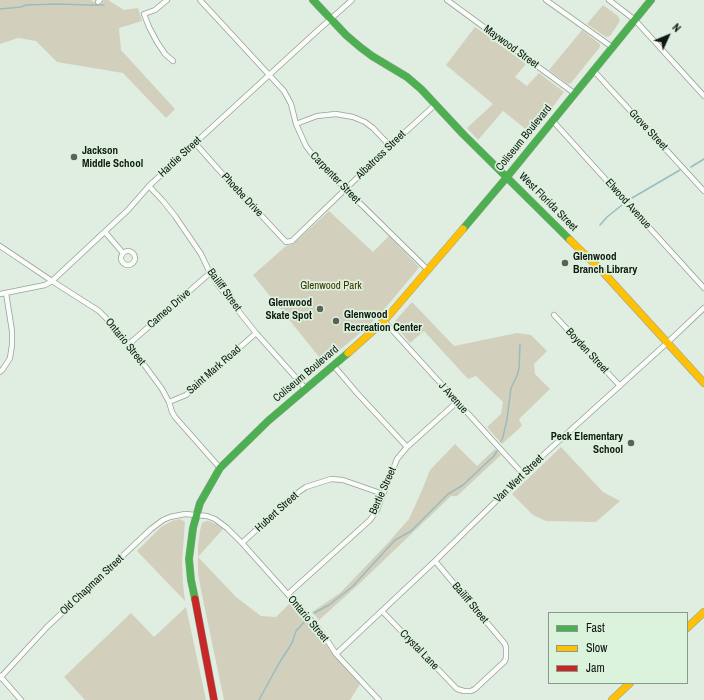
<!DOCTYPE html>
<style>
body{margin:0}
#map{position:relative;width:704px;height:700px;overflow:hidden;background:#e0ede1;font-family:"Archivo Narrow",sans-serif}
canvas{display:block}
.legend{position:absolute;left:548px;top:612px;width:140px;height:72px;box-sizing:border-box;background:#dbf2dd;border:1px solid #899a8b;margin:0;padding:5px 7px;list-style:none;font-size:12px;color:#0f1710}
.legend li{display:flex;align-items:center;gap:8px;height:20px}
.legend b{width:20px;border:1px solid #899a8b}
.north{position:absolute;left:648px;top:16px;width:40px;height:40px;-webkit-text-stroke:3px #dbf2dd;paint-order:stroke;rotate:46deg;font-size:11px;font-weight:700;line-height:16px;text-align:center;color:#0f1710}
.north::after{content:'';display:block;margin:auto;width:14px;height:18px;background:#0f1710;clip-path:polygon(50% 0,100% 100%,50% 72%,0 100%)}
</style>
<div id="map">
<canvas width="704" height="700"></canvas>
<ul class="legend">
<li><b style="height:5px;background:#4caf50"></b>Fast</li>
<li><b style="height:5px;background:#ffc107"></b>Slow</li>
<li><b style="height:5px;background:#c62828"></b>Jam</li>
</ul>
<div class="north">N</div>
</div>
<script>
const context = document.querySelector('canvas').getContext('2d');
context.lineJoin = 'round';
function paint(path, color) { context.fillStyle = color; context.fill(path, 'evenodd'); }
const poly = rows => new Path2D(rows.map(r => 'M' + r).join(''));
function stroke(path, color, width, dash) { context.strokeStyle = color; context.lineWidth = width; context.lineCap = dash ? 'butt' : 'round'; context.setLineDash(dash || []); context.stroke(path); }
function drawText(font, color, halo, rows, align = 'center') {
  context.font = font + ' "Archivo Narrow",sans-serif'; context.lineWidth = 3.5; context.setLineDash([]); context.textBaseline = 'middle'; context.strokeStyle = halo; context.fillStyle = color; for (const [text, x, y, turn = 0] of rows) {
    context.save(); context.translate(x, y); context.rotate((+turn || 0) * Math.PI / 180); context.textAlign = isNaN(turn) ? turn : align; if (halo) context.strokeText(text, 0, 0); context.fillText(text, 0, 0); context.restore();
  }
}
const green = poly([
 [0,0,91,0,100,6,104,0,108,0,124,10,138,8,142,21,119,28,121,50,175,109,166,118,123,73,57,62,36,41,18,38,0,44],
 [603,5,618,16,620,21,610,36,606,37,587,24],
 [475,27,526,64,515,77,527,86,539,73,564,92,532,134,503,111,478,140,467,128,493,104,446,65],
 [582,30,600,44,600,47,571,83,568,84,549,70],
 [329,211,373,252,389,236,419,267,417,270,382,312,365,329,324,363,253,275,286,246,293,244],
 [412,302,454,346,517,333,531,335,547,351,534,364,535,374,550,389,519,419,522,426,502,444,487,427,501,414,503,402,476,376,468,379,424,331,410,343,396,326,395,321],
 [455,444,477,466,495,449,501,455,457,496,451,496,359,584,319,620,312,612,340,593,386,545,409,519,423,488,430,470],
 [561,447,603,492,620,501,596,522,546,521,533,515,512,494],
 [180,519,185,522,182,561,183,584,185,601,137,551,161,527,172,521],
 [206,521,209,521,216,524,223,529,198,557,236,597,261,616,276,617,290,603,318,633,333,654,360,684,350,700,224,700,201,590,198,573,198,546,200,531,202,523],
 [186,607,206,700,85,700,64,677,131,613,154,637]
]);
const stream = poly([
 [0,9,21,7,26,5,56,4,88,5,104,5],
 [691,167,704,159],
 [632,198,680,170],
 [600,225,607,217,622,205],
 [501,441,503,437,507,419,511,388,517,376,519,368,520,344],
 [314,613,329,605,353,586,395,540,411,531,448,494,463,485,480,469,494,456,497,451],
 [259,700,278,665,292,643,296,631,305,621]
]);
const street = poly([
 [167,0,155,10,144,14,149,27,157,42,165,54,173,61],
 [200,0,284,91,291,104,296,124,306,146,318,162,428,270],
 [447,0,574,93],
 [546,0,612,47],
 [609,0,635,20,704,96],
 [98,2,100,0],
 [593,70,704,191],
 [552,120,626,202,704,288],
 [296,124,317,116,336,114,353,117,365,122,373,128,390,146],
 [195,143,218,169,286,242,292,241,297,236,390,146,436,104],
 [149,186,163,201,175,216,201,254,210,273,217,284,256,333,306,389],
 [105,232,123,253],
 [0,246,52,281,99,311,105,317,129,344,162,389,169,402,172,412,175,417,220,468],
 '121 258a7 7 0 1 1 14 0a7 7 0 1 1-14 0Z',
 [0,294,45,285,52,281,128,210,149,186,195,143,316,32,352,0],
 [554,315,620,386],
 [384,321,523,474],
 [129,344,210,273],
 [334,366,357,393,407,447],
 [0,372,3,369,10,358,12,345,12,331,6,293],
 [169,402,186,395,256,333],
 [242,543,293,496,306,487,331,479,343,480,383,494],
 [288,594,370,520,377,510,397,459,407,447,457,402],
 [382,611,457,689,464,691,471,691,475,689,505,661,506,657,506,648,505,644,435,561],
 [336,654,435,561,541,457,667,343,704,308],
 [0,676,21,700],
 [0,678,47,627,151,529,163,520,170,517,185,514,207,516,215,519,227,528,242,543,318,628,327,640,336,654,379,700]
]);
const fast = poly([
 [313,0,346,35,360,47,372,56,407,77,421,89,463,134,570,240],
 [463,229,507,177,651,0],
 [195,599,191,580,189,559,193,528,200,503,220,468,268,421,348,353]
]);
const slow = poly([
 [570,240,602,271,704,383],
 [348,353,384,321,463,229],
 [687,628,704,612],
 [612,700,630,683]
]);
const jam = poly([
 [195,599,214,700]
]);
const markers = [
 [74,157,4,"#586259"],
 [565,263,4,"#586259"],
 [320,309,4,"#586259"],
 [336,321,4,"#586259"],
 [631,443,4,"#586259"]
];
const streetNames = [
 ["Maywood Street",511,47,36],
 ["Grove Street",648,130,47],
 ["Coliseum Boulevard",524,138,-51],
 ["Albatross Street",381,155,-44],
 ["Hardie Street",180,157,-43],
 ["Carpenter Street",335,178,46],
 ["Phoebe Drive",242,195,47],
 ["West Florida Street",548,202,45],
 ["Elwood Avenue",628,204,48],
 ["Bailiff Street",224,290,54],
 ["Cameo Drive",169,309,-41],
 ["Ontario Street",125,342,51],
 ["Boyden Street",587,351,47],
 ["Saint Mark Road",214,370,-41],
 ["Coliseum Boulevard",306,374,-40],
 ["J Avenue",453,398,48],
 ["Van Wert Street",519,479,-44],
 ["Bertie Street",383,491,-66],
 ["Hubert Street",277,512,-42],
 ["Old Chapman Street",92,585,-43],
 ["Bailiff Street",470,603,50],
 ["Ontario Street",308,619,50],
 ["Crystal Lane",419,650,46]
];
const poiNames = [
 ["Jackson",82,151],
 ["Middle School",82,164],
 ["Glenwood",573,257],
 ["Branch Library",573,270],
 ["Glenwood",312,303,"right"],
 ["Skate Spot",312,316,"right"],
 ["Glenwood",344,315],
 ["Recreation Center",344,328],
 ["Peck Elementary",623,437,"right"],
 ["School",623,450,"right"]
];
const parkNames = [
 ["Glenwood Park",331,286]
];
paint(green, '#d2d0bc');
stroke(stream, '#98bdc0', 1.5);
stroke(street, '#97a197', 6);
stroke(fast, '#97a197', 8);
stroke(slow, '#97a197', 8);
stroke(jam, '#97a197', 8);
stroke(street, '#fafcfa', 4.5);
stroke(fast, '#4caf50', 7);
stroke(slow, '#ffc107', 7);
stroke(jam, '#c62828', 7);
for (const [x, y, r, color] of markers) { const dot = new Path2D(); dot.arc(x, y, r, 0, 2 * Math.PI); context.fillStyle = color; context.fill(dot); stroke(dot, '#dbf2dd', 1.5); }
drawText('11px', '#0f1710', '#dbf2dd', streetNames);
drawText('bold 11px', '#0f1710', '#dbf2dd', poiNames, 'left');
drawText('11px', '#443201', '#dbf2dd', parkNames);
</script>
